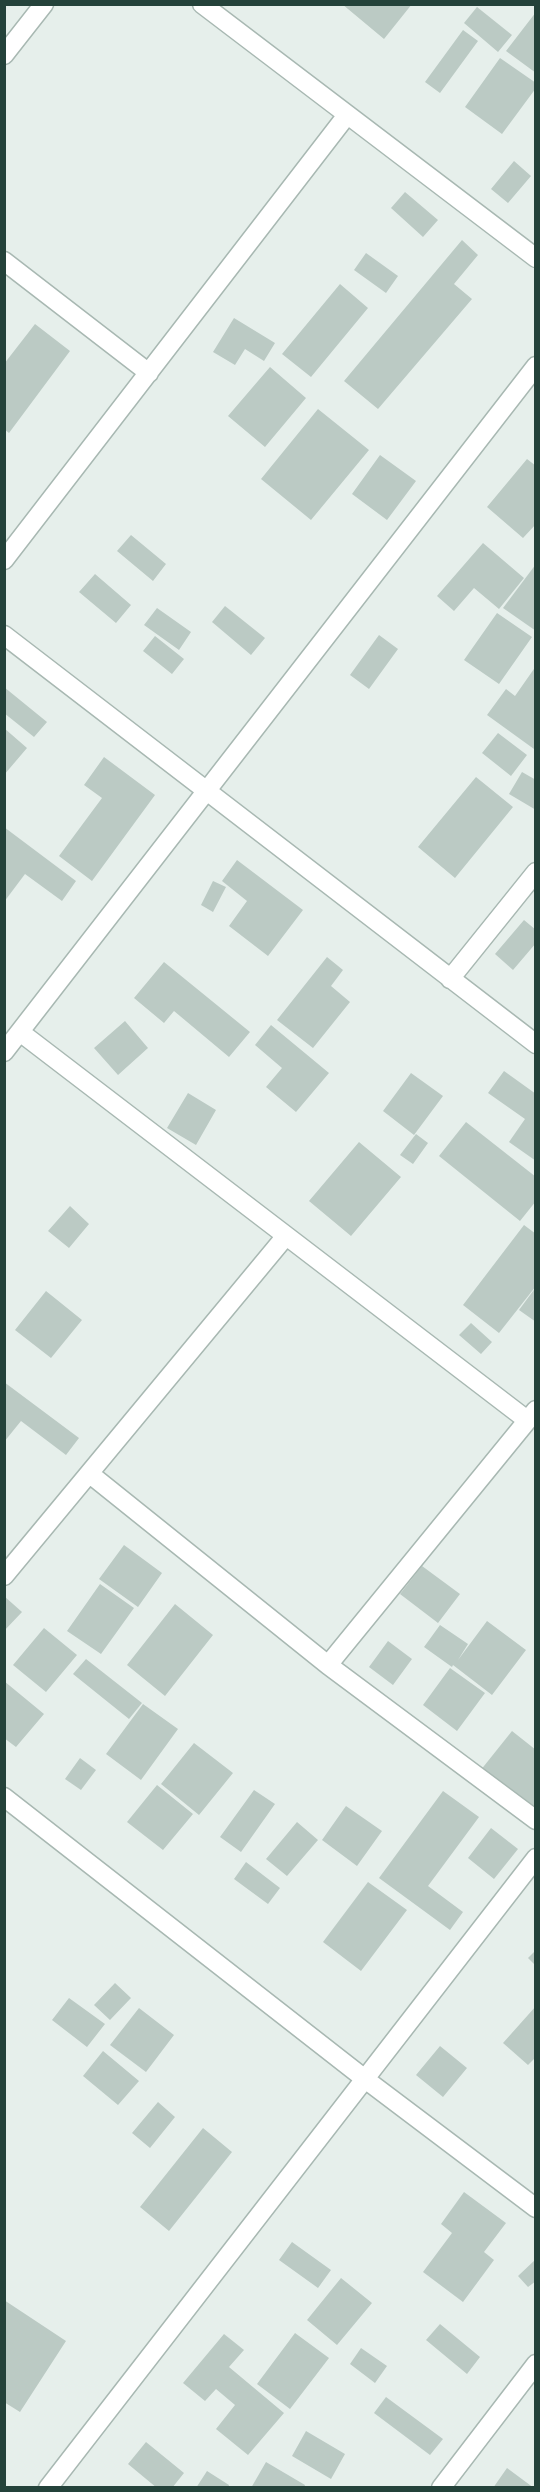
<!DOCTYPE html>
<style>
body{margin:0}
#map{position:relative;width:540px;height:2492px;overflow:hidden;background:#e6efeb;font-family:"Titillium Web",sans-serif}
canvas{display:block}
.frame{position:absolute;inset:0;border:6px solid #24423a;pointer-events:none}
</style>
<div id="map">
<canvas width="540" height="2492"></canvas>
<div class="frame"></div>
</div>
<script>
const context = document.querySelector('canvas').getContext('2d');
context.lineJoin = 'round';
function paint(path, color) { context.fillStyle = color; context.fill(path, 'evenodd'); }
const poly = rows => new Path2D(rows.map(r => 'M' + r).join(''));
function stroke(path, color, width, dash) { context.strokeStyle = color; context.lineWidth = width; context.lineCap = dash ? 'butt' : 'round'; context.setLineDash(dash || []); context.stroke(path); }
const building = poly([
 [342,4,412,4,384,39],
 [477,7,512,35,498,52,464,23],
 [536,12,536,73,506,51],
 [463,30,478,41,440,93,425,82],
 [500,58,536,83,536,88,502,134,465,107],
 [514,161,531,176,508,203,491,189],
 [405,192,438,220,423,237,391,208],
 [462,240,478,255,454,284,472,299,378,409,344,381],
 [366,253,398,276,386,293,354,270],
 [340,284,368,308,311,377,282,354],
 [234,318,275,343,264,361,245,349,235,365,213,352],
 [35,324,70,351,9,433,4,429,4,364],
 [270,367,306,398,265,447,228,416],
 [318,409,369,450,311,520,261,479],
 [380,455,416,481,387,520,352,494],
 [527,459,536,466,536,524,523,538,487,507],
 [131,535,166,564,153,581,117,551],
 [483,543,524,578,499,609,474,588,454,611,437,596],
 [536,564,536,631,503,608],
 [95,574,131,605,116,623,79,592],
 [225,606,265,638,251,655,212,622],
 [157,608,191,632,179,650,144,625],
 [497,613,532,637,499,684,464,660],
 [379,635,398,649,369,689,350,675],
 [155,636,184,659,172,674,143,651],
 [536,666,536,747,534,749,487,715,506,689,515,696],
 [4,687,47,722,34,737,4,713],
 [4,728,27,748,4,775],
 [498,733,527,755,511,776,482,753],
 [104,757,155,795,92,881,59,856,102,798,84,785],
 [522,772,536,780,536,810,509,794],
 [476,777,513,807,455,878,418,847],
 [4,827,76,881,62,901,25,874,4,902],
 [237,860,303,910,268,956,229,926,247,901,222,881],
 [213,881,226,887,213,912,201,905],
 [524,920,536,930,536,943,513,970,495,954],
 [327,957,343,970,331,986,350,1002,313,1048,277,1020],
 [164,962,250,1032,229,1057,174,1011,164,1023,134,998],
 [125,1021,148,1048,118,1075,94,1048],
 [271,1025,329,1073,296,1112,266,1087,282,1068,255,1045],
 [504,1071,536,1094,536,1161,509,1142,525,1119,488,1093],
 [411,1073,443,1096,414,1135,383,1111],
 [188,1093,216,1110,196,1145,167,1128],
 [466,1122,536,1177,536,1201,520,1221,439,1156],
 [416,1134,428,1143,413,1164,400,1155],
 [359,1142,401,1177,351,1236,309,1201],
 [70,1206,89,1224,69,1248,48,1231],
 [524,1225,536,1234,536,1286,499,1333,463,1305],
 [536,1287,536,1322,519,1310],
 [46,1291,82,1320,51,1358,15,1330],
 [471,1323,492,1342,481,1354,459,1335],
 [4,1382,79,1438,66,1455,21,1421,4,1442],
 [124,1545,162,1573,138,1607,99,1579],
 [422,1566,460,1594,438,1623,400,1594],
 [100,1584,134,1608,101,1654,67,1631],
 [4,1596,22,1612,4,1631],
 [175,1604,213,1635,165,1696,127,1665],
 [487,1621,526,1650,492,1695,453,1665,452,1667,424,1647,440,1625,468,1644,458,1660],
 [44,1628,77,1655,46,1692,13,1665],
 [388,1641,412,1659,393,1685,369,1667],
 [86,1659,142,1703,129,1719,73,1674],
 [450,1668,485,1693,457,1731,423,1705],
 [4,1681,44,1714,16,1747,4,1738],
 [143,1704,178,1729,141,1780,106,1754],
 [512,1731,536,1750,536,1816,480,1771],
 [194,1743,233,1773,199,1815,161,1784],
 [80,1758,96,1770,81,1790,65,1779],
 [157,1785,193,1814,163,1850,127,1822],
 [254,1790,275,1804,241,1852,220,1837],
 [443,1791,479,1817,428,1886,463,1912,450,1930,379,1878],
 [346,1806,382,1831,357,1866,322,1840],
 [297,1822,318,1840,287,1876,266,1859],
 [491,1828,518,1849,494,1879,468,1858],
 [246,1862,280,1888,268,1904,234,1879],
 [368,1882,407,1910,361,1971,323,1942],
 [536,1950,536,1966,528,1958],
 [115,1983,131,1998,110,2020,94,2005],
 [69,1998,105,2024,87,2047,52,2020],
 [536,2006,536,2057,528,2065,503,2043],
 [139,2008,174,2035,146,2072,110,2045],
 [440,2046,467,2068,443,2097,416,2075],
 [103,2051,139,2081,118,2105,83,2076],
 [158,2102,175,2117,150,2148,132,2133],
 [203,2128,232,2152,169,2231,140,2207],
 [464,2192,506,2223,484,2252,494,2260,463,2302,423,2272,452,2233,441,2224],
 [292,2242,331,2270,318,2288,279,2260],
 [536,2259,536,2281,528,2287,518,2276],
 [341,2278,372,2303,337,2345,307,2320],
 [4,2300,66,2341,20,2412,4,2402],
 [440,2324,480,2357,467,2374,426,2340],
 [295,2333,329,2358,290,2409,257,2384],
 [224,2334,244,2350,229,2367,284,2413,248,2455,216,2429,235,2405,216,2389,205,2401,183,2383],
 [361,2348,387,2366,375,2383,350,2364],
 [386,2397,443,2439,430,2455,374,2413],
 [306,2431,345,2454,331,2479,292,2456],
 [146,2442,184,2473,172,2488,157,2488,128,2464],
 [266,2462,305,2485,304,2488,251,2488],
 [507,2468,534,2488,493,2488],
 [207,2471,229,2485,228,2488,196,2488]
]);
const street = poly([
 [202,4,536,258],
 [4,55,44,4],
 [4,261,149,373],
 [4,560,347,115],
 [4,635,536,1044],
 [450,979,536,872],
 [20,1032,527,1420],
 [4,1052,536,366],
 [90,1474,328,1665,536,1820],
 [4,1576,285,1237],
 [328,1665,536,1410],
 [4,1797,365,2079,536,2208],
 [48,2488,536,1858],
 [441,2488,536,2364]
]);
paint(building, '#bbcac4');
stroke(street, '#a8b8b2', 21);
stroke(street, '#fff', 18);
</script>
